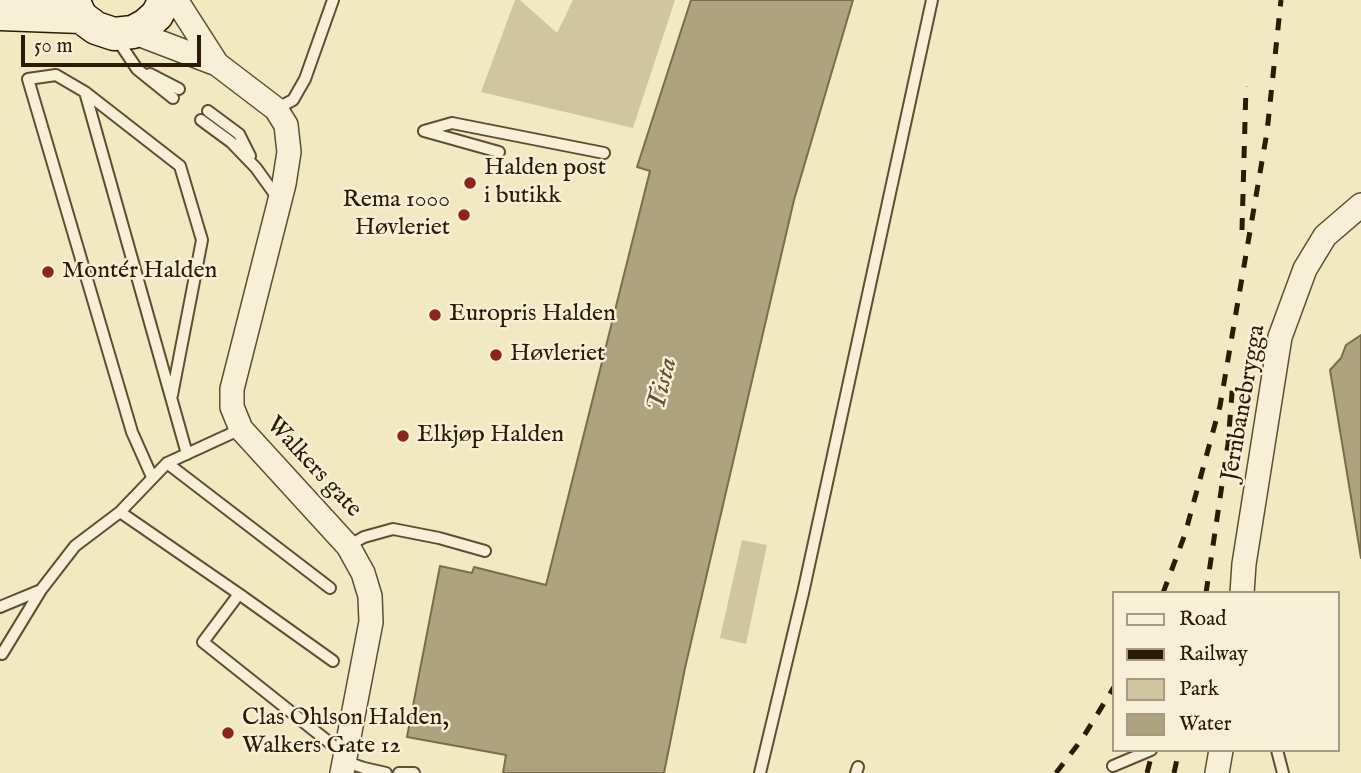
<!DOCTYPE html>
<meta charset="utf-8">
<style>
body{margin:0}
#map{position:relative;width:1361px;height:773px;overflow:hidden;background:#f2e8c1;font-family:"IM FELL English",serif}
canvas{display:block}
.legend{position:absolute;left:1112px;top:591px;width:228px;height:161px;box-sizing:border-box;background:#f7f0d7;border:2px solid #a69a82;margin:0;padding:9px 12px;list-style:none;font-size:21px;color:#2d1a03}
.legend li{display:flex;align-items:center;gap:14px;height:35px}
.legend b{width:35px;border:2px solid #a69a82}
.scale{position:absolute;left:21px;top:35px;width:180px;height:32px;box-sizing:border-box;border:4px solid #2d1a03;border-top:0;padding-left:9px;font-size:21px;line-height:24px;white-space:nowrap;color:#2d1a03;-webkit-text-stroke:5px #f7f0d7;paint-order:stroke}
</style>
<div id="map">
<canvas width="1361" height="773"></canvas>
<ul class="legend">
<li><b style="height:9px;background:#f7f0d7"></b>Road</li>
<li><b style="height:9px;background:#2d1a03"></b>Railway</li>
<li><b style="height:19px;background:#d1c5a1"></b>Park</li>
<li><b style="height:19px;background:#afa280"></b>Water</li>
</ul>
<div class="scale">50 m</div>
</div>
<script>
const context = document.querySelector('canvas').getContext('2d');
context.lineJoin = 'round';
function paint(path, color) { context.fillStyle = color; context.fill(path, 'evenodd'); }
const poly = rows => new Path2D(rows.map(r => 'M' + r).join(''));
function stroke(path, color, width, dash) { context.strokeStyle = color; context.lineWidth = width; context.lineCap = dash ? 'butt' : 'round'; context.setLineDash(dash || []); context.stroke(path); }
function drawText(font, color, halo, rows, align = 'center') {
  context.font = font + ' "IM FELL English",serif'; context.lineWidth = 5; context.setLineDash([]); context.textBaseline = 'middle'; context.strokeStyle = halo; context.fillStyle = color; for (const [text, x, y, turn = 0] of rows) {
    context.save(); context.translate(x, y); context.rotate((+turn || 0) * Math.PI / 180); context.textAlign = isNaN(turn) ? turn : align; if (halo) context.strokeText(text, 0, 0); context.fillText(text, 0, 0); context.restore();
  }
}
const green = poly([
 [515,0,520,0,557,33,573,0,675,0,633,128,481,92],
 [742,540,767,545,746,644,720,638]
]);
const water = poly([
 [691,0,853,0,794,200,685,668,664,773,503,773,506,755,407,737,440,566,472,573,474,567,546,585,650,171,637,167,691,0],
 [1361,335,1361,558,1330,370,1341,358,1346,345,1361,335]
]);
const lane = poly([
 [117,39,137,69,173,98],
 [150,74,179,89],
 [85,92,180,166,202,240,172,395],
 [276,109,293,100,305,79,333,0],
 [208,111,239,134,250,156],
 [201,120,231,142,256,168,279,200],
 [499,152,424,131,452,123,604,153],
 [241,429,167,463,120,512,239,594,203,642,345,755],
 [167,463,330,588],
 [152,477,132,432,28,79,56,75,85,92,187,454],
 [348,546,364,537,393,529,439,538,485,551],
 [239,594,333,661],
 [0,607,41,590,75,546,120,512],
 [2,654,41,590],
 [1277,750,1283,773],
 [344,761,364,768,386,773],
 [1113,766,1151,750],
 [399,773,414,773],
 [760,773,803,593,932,0],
 [856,773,858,767]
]);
const street = poly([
 [176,0,217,64],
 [133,32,217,64,276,109,286,125,289,152,284,184,232,389,232,407,241,429,348,546,363,573,370,596,371,622,342,773],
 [1242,593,1244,564,1280,337,1305,269,1325,236,1361,205],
 [1217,773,1221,750]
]);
const secondary = poly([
 [73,0,81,17,96,28,114,34,133,32,146,25,157,15,165,0],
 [0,14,81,17]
]);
const rail = poly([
 [1242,230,1246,86],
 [1163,593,1185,534,1220,406,1267,132,1281,0],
 [1206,593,1228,444,1233,380],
 [1056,773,1082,739,1114,687],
 [1147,773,1153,750],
 [1174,773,1179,750]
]);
const markers = [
 [470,183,7,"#8f2418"],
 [464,215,7,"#8f2418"],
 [48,272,7,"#8f2418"],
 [435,315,7,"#8f2418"],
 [496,355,7,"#8f2418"],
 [403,436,7,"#8f2418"],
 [228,733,7,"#8f2418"]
];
const poiNames = [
 ["Halden post",484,169],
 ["i butikk",484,197],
 ["Rema 1000",450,201,"right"],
 ["Høvleriet",450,229,"right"],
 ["Montér Halden",62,272],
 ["Europris Halden",449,315],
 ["Høvleriet",510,355],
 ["Elkjøp Halden",417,436],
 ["Clas Ohlson Halden,",242,719],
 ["Walkers Gate 12",242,747]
];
const streetNames = [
 ["Jernbanebrygga",1245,403,-80],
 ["Walkers gate",313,468,47]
];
const waterNames = [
 ["Tista",664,385,-76]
];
paint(green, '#d1c5a1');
paint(water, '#afa280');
stroke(water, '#7b6c4e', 2);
stroke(lane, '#5e4e32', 14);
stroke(street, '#5e4e32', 26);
stroke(secondary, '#2d1a03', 35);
stroke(lane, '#f7f0d7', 10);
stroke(street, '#f7f0d7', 23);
stroke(secondary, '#f7f0d7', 32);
stroke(rail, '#2d1a03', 5, [12, 12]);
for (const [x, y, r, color] of markers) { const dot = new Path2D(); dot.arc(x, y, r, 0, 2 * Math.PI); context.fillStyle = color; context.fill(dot); stroke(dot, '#f7f0d7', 2.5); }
drawText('24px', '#2d1a03', '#f7f0d7', poiNames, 'left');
drawText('24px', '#2d1a03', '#f7f0d7', streetNames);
drawText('italic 26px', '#615035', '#f7f0d7', waterNames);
</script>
